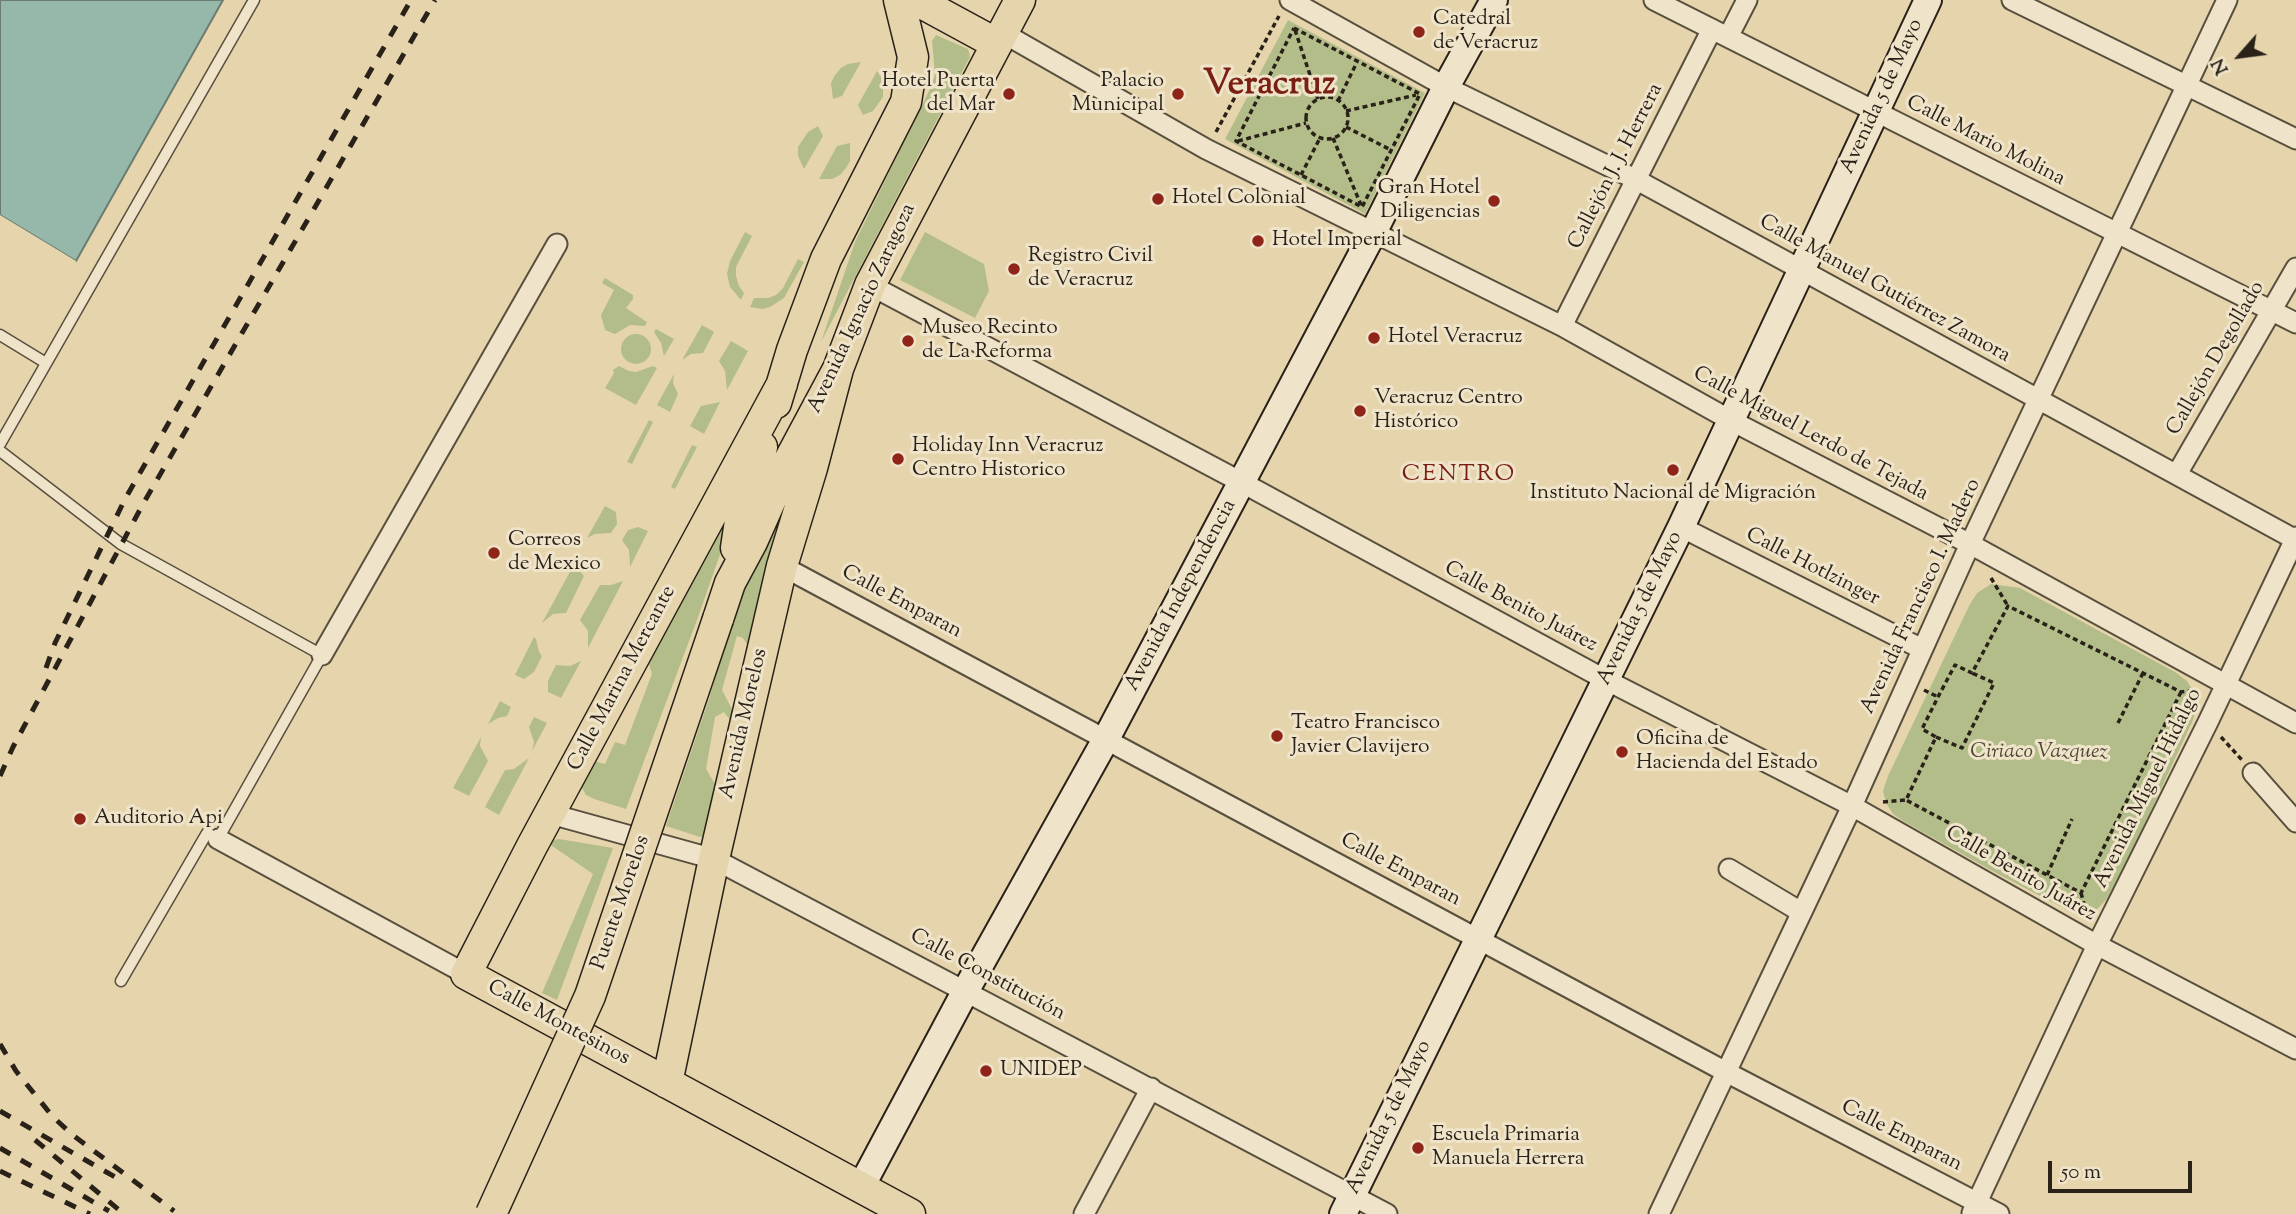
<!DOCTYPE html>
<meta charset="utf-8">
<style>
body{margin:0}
#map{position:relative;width:2296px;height:1214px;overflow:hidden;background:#e6d5ac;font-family:"Sorts Mill Goudy",serif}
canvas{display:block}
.north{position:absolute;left:2205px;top:21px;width:70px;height:70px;-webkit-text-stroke:5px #efe4c9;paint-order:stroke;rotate:242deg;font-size:19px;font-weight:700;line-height:28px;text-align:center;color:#2a2219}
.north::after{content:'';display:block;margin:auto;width:24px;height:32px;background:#2a2219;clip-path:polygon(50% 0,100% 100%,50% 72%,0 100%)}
.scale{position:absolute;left:2048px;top:1161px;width:144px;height:32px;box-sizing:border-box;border:4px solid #2a2219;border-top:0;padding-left:9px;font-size:21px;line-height:24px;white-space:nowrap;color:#2a2219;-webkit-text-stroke:5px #efe4c9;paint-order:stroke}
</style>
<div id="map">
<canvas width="2296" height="1214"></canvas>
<div class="north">N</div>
<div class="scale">50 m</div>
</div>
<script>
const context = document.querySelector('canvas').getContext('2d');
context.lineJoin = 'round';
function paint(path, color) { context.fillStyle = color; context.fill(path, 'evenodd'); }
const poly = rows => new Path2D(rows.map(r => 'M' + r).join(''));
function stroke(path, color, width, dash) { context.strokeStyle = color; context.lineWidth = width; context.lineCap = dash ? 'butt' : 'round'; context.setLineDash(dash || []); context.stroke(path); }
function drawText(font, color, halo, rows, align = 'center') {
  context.font = font + ' "Sorts Mill Goudy",serif'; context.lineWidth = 6; context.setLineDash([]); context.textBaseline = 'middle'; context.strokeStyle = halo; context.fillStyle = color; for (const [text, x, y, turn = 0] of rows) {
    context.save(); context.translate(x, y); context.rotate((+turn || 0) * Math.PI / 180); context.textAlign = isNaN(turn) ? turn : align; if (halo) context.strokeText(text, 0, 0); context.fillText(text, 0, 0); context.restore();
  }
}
const green = poly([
 [1288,20,1425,93,1365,214,1225,139],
 [936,35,968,49,970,57,821,342,855,242,930,89,935,75,932,41],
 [861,62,842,96,833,99,831,83,835,75,841,68,848,64],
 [877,71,883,80,883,97,873,111,863,115,858,105],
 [818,126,823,136,804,169,798,156,798,147,808,132],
 [850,143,850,161,846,168,840,175,832,179,819,179,837,146],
 [745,232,752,236,736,267,736,276,739,286,744,293,741,300,730,287,727,274,730,261],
 [925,232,984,264,989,291,975,318,900,280],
 [798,259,804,262,784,298,770,307,763,309,750,307,754,298,768,298,776,295,783,288],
 [605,278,633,295,633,299,626,308,647,322,645,326,630,325,615,334,605,330,601,315,614,290,602,283],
 [702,325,714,332,703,353,691,354,682,360],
 [656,329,674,339,664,356,661,343,654,332],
 '621 349a15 15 0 1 1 30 0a15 15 0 1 1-30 0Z',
 [731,341,748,351,727,390,725,371,719,361],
 [619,366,629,371,636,372,653,366,657,368,636,405,605,388,614,373,613,370],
 [674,374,673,383,678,394,670,412,657,405],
 [720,402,704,434,690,426,701,406],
 [649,420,653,422,632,464,627,462],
 [692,445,697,447,675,489,671,487],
 [750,469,697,620,626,809,594,799,586,795,581,786,590,760,605,764,615,742,625,745,652,674,647,658],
 [794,477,750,649,743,638,737,636,722,690,735,715,734,721,730,720,724,712,715,717,706,769,718,789,705,836,700,837,666,826,709,699,739,598],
 [605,506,616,512,617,524,611,533,595,534,587,538],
 [638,527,648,531,630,567,629,550,622,540,628,530],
 [578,557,580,571,584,576,566,613,553,614,542,623],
 [623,581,588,648,588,631,580,620,600,585,611,585],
 [1991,584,2020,588,2175,672,2187,681,2195,694,2197,707,2193,720,2120,877,2106,900,2097,909,2086,914,2073,913,1996,873,1903,821,1893,814,1886,803,1883,791,1888,776,1969,606,1977,593],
 [534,637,536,639,539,652,542,656,534,672,524,679,515,675],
 [581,661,561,698,548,692,548,681,556,665,570,666],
 [500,701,511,707,507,716,498,718,488,724],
 [534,717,547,723,532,751,534,742,529,727],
 [481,737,480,746,488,761,469,796,453,788],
 [529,758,499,815,485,807,505,770,514,769],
 [559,839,613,848,557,1000,542,993,593,874,548,843,552,840]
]);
const water = poly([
 [0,0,223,0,76,261,0,215,0,0]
]);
const pier = poly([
 [0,215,76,261,75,264,0,219]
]);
const path = poly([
 [1294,28,1420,94,1362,207,1236,141,1294,28],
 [1295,30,1318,99],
 '1306 118a21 21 0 1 1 42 0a21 21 0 1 1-42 0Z',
 [1338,101,1357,62],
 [1346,111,1416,95],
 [1346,127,1391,150],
 [1216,132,1279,16],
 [1333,138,1361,205],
 [1238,141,1306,123],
 [1301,175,1320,138],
 [1991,578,2008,606],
 [1924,690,1938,697],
 [2181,692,2081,893,1906,800,1936,737,1922,729,1938,697,1955,665,1972,673,2008,606,2181,692,2196,690],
 [2118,723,2143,673],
 [1936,737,1962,748,1994,683,1972,673],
 [2221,737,2242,760],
 [1883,802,1906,800],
 [2047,875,2072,819],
 [2081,893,2088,918]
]);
const lane = poly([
 [0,335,46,363],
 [0,444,254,0],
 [0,451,121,544,322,655,218,839,207,833,121,981]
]);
const street = poly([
 [1290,0,1446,87,1635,179,2296,540],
 [1654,0,2296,323],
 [2012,0,2296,139],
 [1003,33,1206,149,1562,326,1732,421,1970,544,2296,723],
 [1728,37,1747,0],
 [870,285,1241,482,1606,680,1852,806,2097,945,2296,1049],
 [1562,326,1712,29],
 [2177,474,2296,268],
 [1681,527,1922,649],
 [782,566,1726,1072,1999,1214],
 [322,655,557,244],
 [2253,773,2296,822],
 [551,814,714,859,1387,1214],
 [218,839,466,974],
 [1729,869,1801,912],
 [1972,1213,2097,945,2208,722,2296,537],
 [1084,1214,1151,1088],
 [1659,1214,1852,806,1970,544,2227,0]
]);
const secondary = poly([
 [861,1187,966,990,1106,739,1373,233,1446,87,1494,0],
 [1343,1214,1681,527,1928,0]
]);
const primary = poly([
 [916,0,997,44],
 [782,384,532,846,466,974,910,1214],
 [776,403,792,350,826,259,906,102,913,57,899,0],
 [736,548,740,521,762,447],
 [718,619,730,583,752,542,785,468,838,369,870,285,1020,0],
 [667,1083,714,859,782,566,812,468,838,369]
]);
const rail = poly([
 [46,668,55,643,125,499,411,0],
 [0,776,13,747,143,504,435,0],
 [0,1044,16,1071,53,1117,74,1136,174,1211],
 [0,1111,115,1177],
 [35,1140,124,1214],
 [0,1148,109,1211],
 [0,1171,90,1214]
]);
const primaryBridge = poly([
 [491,1214,590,996,718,619]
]);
const markers = [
 [1419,32,7,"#8f2418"],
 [1009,94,7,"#8f2418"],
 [1178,94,7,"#8f2418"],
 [1158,199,7,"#8f2418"],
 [1494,201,7,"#8f2418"],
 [1258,241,7,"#8f2418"],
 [1014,269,7,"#8f2418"],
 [1374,338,7,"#8f2418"],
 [908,341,7,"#8f2418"],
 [1360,411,7,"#8f2418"],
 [898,459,7,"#8f2418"],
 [1673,470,7,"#8f2418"],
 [494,553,7,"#8f2418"],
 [1277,736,7,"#8f2418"],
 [1622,752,7,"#8f2418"],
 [80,819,7,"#8f2418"],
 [986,1071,7,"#8f2418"],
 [1418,1148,7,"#8f2418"]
];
const poiNames = [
 ["Catedral",1433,20],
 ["de Veracruz",1433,44],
 ["Hotel Puerta",995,82,"right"],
 ["del Mar",995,106,"right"],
 ["Palacio",1164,82,"right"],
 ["Municipal",1164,106,"right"],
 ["Gran Hotel",1480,189,"right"],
 ["Diligencias",1480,213,"right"],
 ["Hotel Colonial",1172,199],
 ["Hotel Imperial",1272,241],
 ["Registro Civil",1028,257],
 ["de Veracruz",1028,281],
 ["Museo Recinto",922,329],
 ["de La Reforma",922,353],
 ["Hotel Veracruz",1388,338],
 ["Veracruz Centro",1374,399],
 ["Histórico",1374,423],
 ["Holiday Inn Veracruz",912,447],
 ["Centro Historico",912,471],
 ["Instituto Nacional de Migración",1673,494,"center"],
 ["Correos",508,541],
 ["de Mexico",508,565],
 ["Teatro Francisco",1291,724],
 ["Javier Clavijero",1291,748],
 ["Oficina de",1636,740],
 ["Hacienda del Estado",1636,764],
 ["Auditorio Api",94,819],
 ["UNIDEP",1000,1071],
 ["Escuela Primaria",1432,1136],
 ["Manuela Herrera",1432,1160]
];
const streetNames = [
 ["Avenida 5 de Mayo",1883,97,-65],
 ["Calle Mario Molina",1985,142,27],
 ["Callejón J. J. Herrera",1617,167,-63],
 ["Calle Manuel Gutiérrez Zamora",1884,290,29],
 ["Avenida Ignacio Zaragoza",863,309,-65],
 ["Callejón Degollado",2217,359,-60],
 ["Calle Miguel Lerdo de Tejada",1810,435,28],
 ["Calle Hotlzinger",1812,568,27],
 ["Avenida Independencia",1182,596,-62],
 ["Avenida Francisco I. Madero",1922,597,-65],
 ["Calle Emparan",901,603,28],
 ["Calle Benito Juárez",1520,608,28],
 ["Avenida 5 de Mayo",1641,609,-64],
 ["Calle Marina Mercante",623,679,-62],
 ["Avenida Morelos",745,724,-77],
 ["Avenida Miguel Hidalgo",2149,789,-64],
 ["Calle Emparan",1400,871,28],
 ["Calle Benito Juárez",2020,875,30],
 ["Puente Morelos",622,903,-71],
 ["Calle Constitución",987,976,28],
 ["Calle Montesinos",558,1024,28],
 ["Avenida 5 de Mayo",1390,1118,-64],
 ["Calle Emparan",1901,1137,27]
];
const parkNames = [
 ["Ciriaco Vazquez",2039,753]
];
const neighbourhoodNames = [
 ["CENTRO",1459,476]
];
const townNames = [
 ["Veracruz",1269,87]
];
paint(green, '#b3bd8a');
paint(water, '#96b8ab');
stroke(water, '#6b7c71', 2);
paint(pier, '#e6d5ac');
stroke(lane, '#594f3e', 13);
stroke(street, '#594f3e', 23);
stroke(secondary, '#2a2219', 30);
stroke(primary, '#2a2219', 33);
stroke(path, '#2a2219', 3.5, [5, 3.5]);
stroke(lane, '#efe4c9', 10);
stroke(street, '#efe4c9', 19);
stroke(secondary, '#efe4c9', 26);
stroke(primary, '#e6d5ac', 30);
stroke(rail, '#2a2219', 5, [12, 12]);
stroke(primaryBridge, '#2a2219', 33, []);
stroke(primaryBridge, '#e6d5ac', 30);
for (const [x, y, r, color] of markers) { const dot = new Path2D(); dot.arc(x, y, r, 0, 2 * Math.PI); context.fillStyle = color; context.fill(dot); stroke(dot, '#efe4c9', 2.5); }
drawText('21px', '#2a2219', '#efe4c9', poiNames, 'left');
drawText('21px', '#2a2219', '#efe4c9', streetNames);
drawText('italic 21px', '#4c4935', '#efe4c9', parkNames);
context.letterSpacing = '2px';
drawText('23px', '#7a1f14', '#efe4c9', neighbourhoodNames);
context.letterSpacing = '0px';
drawText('bold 35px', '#7a1f14', '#efe4c9', townNames);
</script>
